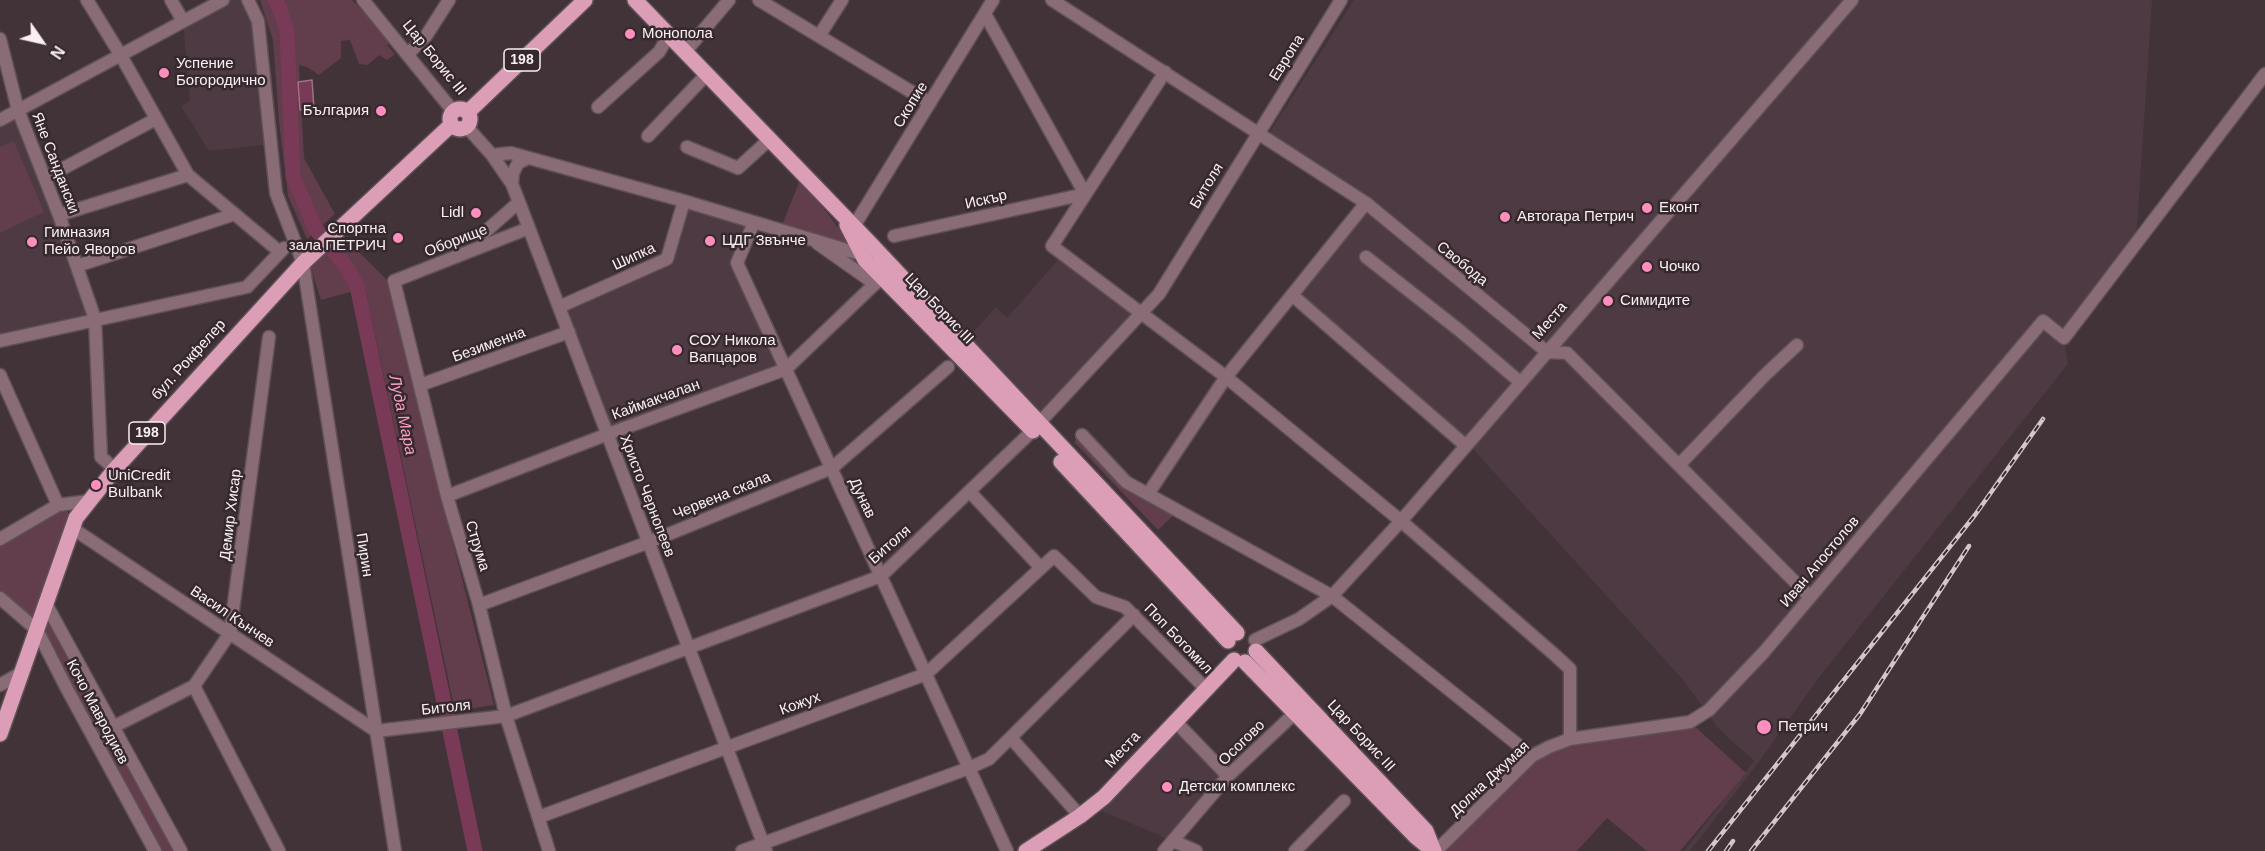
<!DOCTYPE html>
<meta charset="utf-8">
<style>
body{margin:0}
#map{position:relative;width:2265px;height:851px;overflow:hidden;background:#413338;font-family:Helvetica,sans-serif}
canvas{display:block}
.north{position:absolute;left:12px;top:12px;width:60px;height:60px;-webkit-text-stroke:4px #36292e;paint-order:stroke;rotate:124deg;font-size:16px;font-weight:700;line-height:24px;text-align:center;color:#faf0f4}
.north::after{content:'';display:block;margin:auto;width:21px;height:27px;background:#faf0f4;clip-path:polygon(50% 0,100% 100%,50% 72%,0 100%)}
</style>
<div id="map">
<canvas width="2265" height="851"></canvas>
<div class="north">N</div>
</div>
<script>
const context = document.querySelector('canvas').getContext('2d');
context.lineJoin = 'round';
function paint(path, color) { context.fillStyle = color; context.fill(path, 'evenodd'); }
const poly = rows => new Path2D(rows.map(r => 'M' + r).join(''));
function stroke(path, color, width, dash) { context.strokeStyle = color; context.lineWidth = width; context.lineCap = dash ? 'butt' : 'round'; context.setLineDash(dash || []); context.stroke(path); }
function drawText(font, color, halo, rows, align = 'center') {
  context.font = font + ' Helvetica,sans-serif'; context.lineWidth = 5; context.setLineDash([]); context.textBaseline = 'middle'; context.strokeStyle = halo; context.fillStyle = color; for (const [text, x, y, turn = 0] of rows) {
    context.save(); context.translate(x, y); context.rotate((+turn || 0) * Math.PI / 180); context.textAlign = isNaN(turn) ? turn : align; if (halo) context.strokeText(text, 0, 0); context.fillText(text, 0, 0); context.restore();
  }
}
const built = poly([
 [223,0,248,0,258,21,272,144,209,151,181,106,190,101,183,21],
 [1354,0,2152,0,2135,257,2065,344,2068,364,1817,680,1758,763,1690,851,1684,851,1754,761,1718,728,1685,682,1472,448,1298,296,1370,204,1268,135],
 [18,112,88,319,0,341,0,121],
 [684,201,754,222,737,263,786,369,608,434,559,307,667,259],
 [1063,254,1143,313,1040,424,964,342,996,307,1007,318],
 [1175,721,1228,776,1173,841,1092,807]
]);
const green = poly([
 [260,0,352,0,391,42,387,45,395,54,387,60,379,55,368,65,359,64,350,40,341,41,341,58,319,75,307,67,299,65,304,158,335,214,307,239,288,196,279,121,273,40],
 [14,141,44,212,0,233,0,147],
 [800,180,832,219,848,243,846,245,782,225],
 [342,235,386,279,494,705,455,711,365,288,321,300,309,263],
 [1082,435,1126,482,1178,511,1158,530,1074,442],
 [58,505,76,518,45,603,181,851,155,851,37,630,0,598,0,539],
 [1690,722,1746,773,1680,851,1647,851,1607,818,1577,851,1436,851,1549,747]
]);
const water = poly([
 [312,80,314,109,300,110,298,82,312,80]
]);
const river = poly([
 [275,0,280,9,287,31,293,176,315,228,347,268,357,286,475,851]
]);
const minor = poly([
 [87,0,120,54,188,175,280,252],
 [171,0,183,21],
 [248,0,258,21,276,193,303,263,395,851],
 [363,0,453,111],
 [759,0,930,103],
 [1052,0,1366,203,1547,352,1567,353,1810,597],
 [819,36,842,0],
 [0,39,18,110,59,215,95,319,101,457,115,469],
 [685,52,729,0],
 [408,54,426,36,449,0],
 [1165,72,1052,246,1226,377,1401,521,1556,656,1570,669,1570,739],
 [598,107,659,52,669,35],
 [0,120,223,0],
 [467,127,492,155,512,184,519,202,766,851],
 [648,136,707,74],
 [687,147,738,168,770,139],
 [492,155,511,153,684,201,860,254],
 [45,178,156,119],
 [512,184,513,173,518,163,528,158],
 [59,215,188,175],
 [754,222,737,263,1007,851],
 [854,226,993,0],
 [529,228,394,281,447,496,479,605,506,716,549,851],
 [485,232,519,202],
 [894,236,1085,194,985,14],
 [817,243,875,284],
 [1366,257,1459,330,1520,382],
 [77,266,235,214],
 [1292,295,1466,446],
 [559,307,667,259,684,201],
 [0,341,247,287,284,248],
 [0,375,58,505],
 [420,385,569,332],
 [1082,435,1126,482,1332,596,1532,756],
 [1679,465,1765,375,1797,345],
 [970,492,1041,568,1054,556,1096,597,1125,607,1206,689],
 [1148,494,1226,377,1366,203],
 [447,496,608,434,786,369,882,277],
 [72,528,376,731,506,716,881,576,1027,436,1159,294,1341,0],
 [0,539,58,505,89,501],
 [0,598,37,630,67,689,155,851],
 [45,602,181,851],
 [479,605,649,542,832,468,948,367],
 [1255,640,1299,619,1332,596,1401,521,1852,0],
 [0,685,21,673],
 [194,686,279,851],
 [1175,721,1228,776],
 [113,727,194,686,230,633,269,337],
 [1011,738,1080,816],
 [539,817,926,674,1041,568],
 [1173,841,1196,851],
 [742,851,969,768,989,759,1134,615],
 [1164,851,1228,776,1295,713],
 [1295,851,1344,801],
 [1436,851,1532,756,1549,747,1570,739,1690,722,1709,710,1764,652,2043,321,2064,338,2265,74]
]);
const major = poly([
 [635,0,868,241,1237,633],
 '450 119a10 10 0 1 1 20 0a10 10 0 1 1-20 0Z',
 [468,112,585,0],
 [847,225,865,260,1033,431],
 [1061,462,1228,641],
 [1256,651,1426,831,1434,851],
 [1245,662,1416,837,1433,851],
 [0,734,76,518,115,469,303,263,451,125],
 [1026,851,1080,816,1104,797,1234,660]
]);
const rail = poly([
 [1708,851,1975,515,2043,419],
 [1726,851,1733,841],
 [1751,851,1860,714,1969,546]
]);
const markers = [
 [630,34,6,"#fd8ebe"],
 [164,73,6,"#fd8ebe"],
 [381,111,6,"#fd8ebe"],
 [1647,208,6,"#fd8ebe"],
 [476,213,6,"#fd8ebe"],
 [1505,217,6,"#fd8ebe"],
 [398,238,6,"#fd8ebe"],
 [710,241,6,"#fd8ebe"],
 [32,242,6,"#fd8ebe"],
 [1647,267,6,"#fd8ebe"],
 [1608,301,6,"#fd8ebe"],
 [677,350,6,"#fd8ebe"],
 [96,485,6,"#fd8ebe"],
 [1764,727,8,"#fd8ebe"],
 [1167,787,6,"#fd8ebe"]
];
const shields = [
 [522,60,36],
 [147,433,36]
];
const shieldNames = [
 ["198",522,60],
 ["198",147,433]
];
const poiNames = [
 ["Монопола",642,34],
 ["Успение",176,64],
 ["Богородично",176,81],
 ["България",369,111,"right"],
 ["Еконт",1659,208],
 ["Lidl",464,213,"right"],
 ["Автогара Петрич",1517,217],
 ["Спортна",386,229,"right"],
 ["зала ПЕТРИЧ",386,246,"right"],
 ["Гимназия",44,233],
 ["Пейо Яворов",44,250],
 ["ЦДГ Звънче",722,241],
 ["Чочко",1659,267],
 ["Симидите",1620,301],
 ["СОУ Никола",689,341],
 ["Вапцаров",689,358],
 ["UniCredit",108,476],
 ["Bulbank",108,493],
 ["Петрич",1778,727],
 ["Детски комплекс",1179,787]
];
const streetNames = [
 ["Цар Борис III",434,58,51],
 ["Европа",1287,58,-58],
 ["Скопие",911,105,-58],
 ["Яне Сандански",55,163,69],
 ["Битоля",1207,186,-59],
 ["Искър",986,200,-13],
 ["Оборище",456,241,-21],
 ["Шипка",634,257,-25],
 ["Свобода",1462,264,39],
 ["Цар Борис III",939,309,46],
 ["Места",1550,321,-49],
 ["Безименна",489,345,-20],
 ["бул. Рокфелер",189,360,-48],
 ["Каймакчалан",656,400,-20],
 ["Христо Чернопеев",647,496,69],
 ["Червена скала",722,496,-22],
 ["Дунав",862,498,65],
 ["Демир Хисар",231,515,-83],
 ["Битоля",890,545,-41],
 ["Струма",477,546,73],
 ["Пирин",364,555,81],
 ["Иван Апостолов",1820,562,-50],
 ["Васил Кънчев",232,617,34],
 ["Поп Богомил",1178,639,46],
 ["Кожух",800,704,-20],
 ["Битоля",446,708,-6],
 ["Кочо Мавродиев",97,712,62],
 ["Цар Борис III",1361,736,47],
 ["Осогово",1242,743,-44],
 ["Места",1123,750,-47],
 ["Долна Джумая",1490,779,-43]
];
const waterNames = [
 ["Луда Мара",402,415,78]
];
paint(built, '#4e3a42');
paint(green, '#623d4c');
paint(water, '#783a56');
stroke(water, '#9f7185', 1.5);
stroke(river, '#783a56', 15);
stroke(minor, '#5f5156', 15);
stroke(major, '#5f5156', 18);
stroke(minor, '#8a6c77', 12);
stroke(major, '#db9eb6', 15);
stroke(rail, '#d2c7cb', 4.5);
stroke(rail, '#36292e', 2, [7]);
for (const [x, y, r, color] of markers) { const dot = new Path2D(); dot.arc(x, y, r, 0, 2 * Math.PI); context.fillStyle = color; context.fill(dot); stroke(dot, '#36292e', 2); }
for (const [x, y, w] of shields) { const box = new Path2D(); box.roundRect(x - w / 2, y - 11, w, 22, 4.5); context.fillStyle = '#36292e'; context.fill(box); stroke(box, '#faf0f4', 1.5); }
drawText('bold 14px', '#faf0f4', null, shieldNames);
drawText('15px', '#faf0f4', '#36292e', poiNames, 'left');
drawText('15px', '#faf0f4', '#36292e', streetNames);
drawText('italic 16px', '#fe9fc7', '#36292e', waterNames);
</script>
